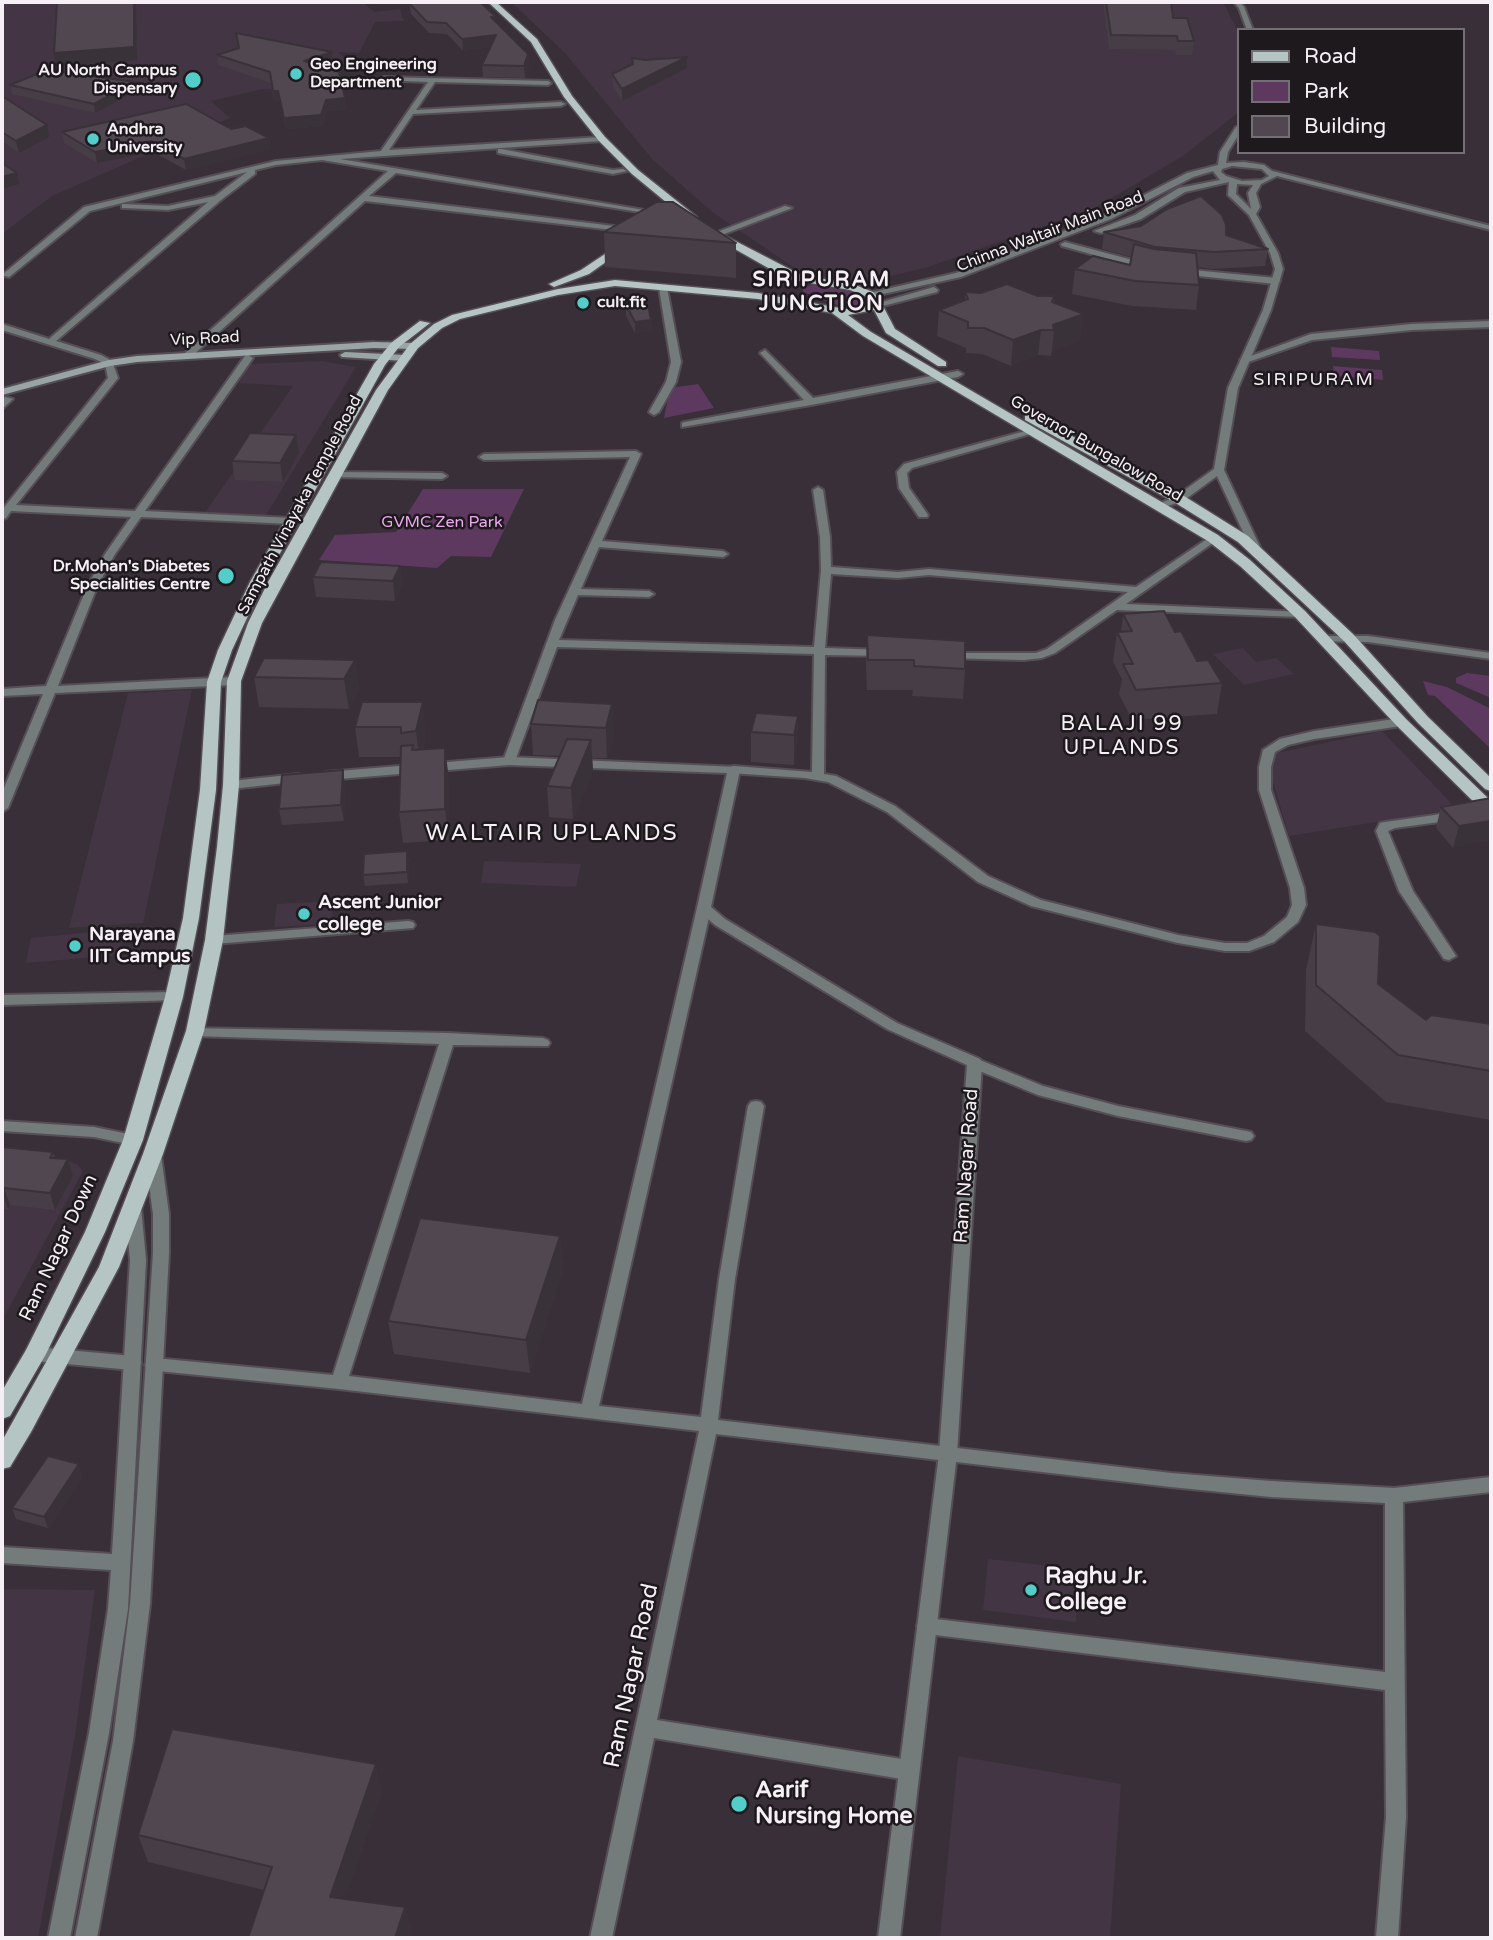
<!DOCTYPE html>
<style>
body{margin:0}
#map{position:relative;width:1493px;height:1940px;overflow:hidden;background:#382f38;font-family:"Varela Round",sans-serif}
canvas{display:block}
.frame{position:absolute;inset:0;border:4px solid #f6f0f6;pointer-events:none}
.legend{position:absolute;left:1237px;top:28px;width:228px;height:126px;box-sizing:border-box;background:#1d191d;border:2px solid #746f74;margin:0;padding:9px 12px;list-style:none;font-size:21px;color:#f6f0f6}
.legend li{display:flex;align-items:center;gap:14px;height:35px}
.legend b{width:35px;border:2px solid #746f74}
</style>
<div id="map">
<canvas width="1493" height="1940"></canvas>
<div class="frame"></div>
<ul class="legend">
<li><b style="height:9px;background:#b5c5c4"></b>Road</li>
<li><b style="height:19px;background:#5d395f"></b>Park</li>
<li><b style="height:19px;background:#514751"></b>Building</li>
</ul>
</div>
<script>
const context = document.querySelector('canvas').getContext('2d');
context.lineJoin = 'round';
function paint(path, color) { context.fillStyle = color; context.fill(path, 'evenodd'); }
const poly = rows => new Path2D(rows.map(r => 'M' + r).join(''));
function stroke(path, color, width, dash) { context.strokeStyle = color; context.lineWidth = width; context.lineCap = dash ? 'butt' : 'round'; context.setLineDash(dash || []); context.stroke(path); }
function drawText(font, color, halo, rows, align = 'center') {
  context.font = font + ' "Varela Round",sans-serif'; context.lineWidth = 5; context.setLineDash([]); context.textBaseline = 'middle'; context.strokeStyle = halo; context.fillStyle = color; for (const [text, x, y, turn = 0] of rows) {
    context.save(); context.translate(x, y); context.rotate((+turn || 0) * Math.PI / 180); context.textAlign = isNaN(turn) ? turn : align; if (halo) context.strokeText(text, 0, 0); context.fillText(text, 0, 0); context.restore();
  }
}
const built = poly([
 [2,2,363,2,374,12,400,9,404,21,375,22,359,53,338,52,346,60,342,66,331,67,320,91,263,89,211,101,230,118,52,196,2,234],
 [511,2,1223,2,1239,34,1239,112,1183,156,1095,208,928,267,871,281,808,277,712,212,652,159,565,53],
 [321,361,356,367,265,517,204,514,293,386,239,383,249,364],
 [1243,648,1256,662,1276,658,1294,674,1244,685,1213,654],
 [192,690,143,923,69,928,128,693],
 [1382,731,1457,809,1289,836,1271,775,1276,753],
 [484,861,581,864,576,887,481,883],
 [333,901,331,924,274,927,277,904],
 [122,929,119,955,26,963,31,938],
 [2,1148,51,1155,77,1164,83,1171,2,1321],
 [988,1559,1078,1569,1076,1622,983,1610],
 [2,1589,95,1590,75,1736,38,1938,2,1938],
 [958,1756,1121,1784,1110,1938,940,1938]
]);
const green = poly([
 [814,285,854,292,868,300,869,304,857,307,837,305,803,292,803,286],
 [1331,347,1379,351,1380,360,1332,357],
 [1333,366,1382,370,1383,380,1334,376],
 [698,384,714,408,664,418,670,388],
 [423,489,524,489,491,557,451,556,437,568,319,560,335,535,396,532],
 [1467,673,1491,676,1491,698,1456,683,1456,678],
 [1423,681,1447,687,1491,709,1491,749,1435,696,1428,695]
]);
const minor = poly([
 [384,77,548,81,551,83,548,85,435,82,416,110,561,102,565,104,561,106,413,114,389,150,602,137,606,139,602,141,340,159,662,213,658,215,396,173,369,196,630,228,634,230,630,232,365,201,191,357,185,357,185,353,388,171,322,160,276,165,255,170,255,174,221,200,56,341,101,355,112,361,118,378,16,505,135,511,245,356,248,355,253,358,145,511,292,518,297,521,292,524,141,517,115,554,97,587,58,686,234,677,240,681,234,685,55,693,8,808,2,812,2,793,43,694,2,696,2,689,46,686,87,587,105,554,131,517,11,511,6,518,2,519,2,510,108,378,105,364,95,359,2,330,2,324,49,339,208,202,168,210,125,208,122,208,122,204,168,206,215,196,247,172,90,211,9,277,2,275,84,207,276,161,381,151,428,82,382,80,384,77],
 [501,149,613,170,623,169,627,171,613,174,498,153,498,149,501,149],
 [785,206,792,208,719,236,712,234,785,206],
 [1065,242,1151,265,1152,267,1148,270,1062,246,1061,244,1065,242],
 [1182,269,1276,278,1280,281,1276,284,1179,274,1179,270,1182,269],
 [663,285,667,288,681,362,676,382,659,412,654,415,649,412,666,382,671,362,659,288,663,285],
 [1491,321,1491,327,1412,330,1312,340,1248,362,1240,360,1311,334,1412,324,1491,321],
 [765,350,813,398,958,371,963,374,958,377,811,405,682,427,682,423,685,422,804,400,762,355,760,353,765,350],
 [5,397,13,399,2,409,2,400,5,397],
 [1029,430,1037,432,912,468,907,473,909,488,928,515,927,517,919,517,899,488,897,472,904,464,1029,430],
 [636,451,641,454,602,541,723,551,728,554,723,557,599,547,581,589,649,591,654,594,649,597,578,595,559,640,814,647,821,570,820,537,813,490,818,487,823,490,830,537,831,567,898,572,929,569,1136,587,1213,535,1218,538,1217,540,1126,604,1304,612,1304,616,1300,617,1117,610,1055,653,1042,658,1024,660,947,658,943,657,943,653,1036,653,1047,649,1128,592,929,575,898,578,831,574,825,648,885,650,891,653,885,656,825,655,824,774,836,776,895,806,988,876,1041,900,1178,935,1225,943,1247,943,1264,936,1287,917,1292,905,1290,888,1259,790,1259,767,1263,750,1280,739,1314,731,1401,718,1407,722,1401,726,1314,739,1288,745,1275,752,1271,767,1271,790,1304,888,1306,905,1298,922,1274,942,1249,951,1225,951,1178,943,1031,906,978,882,887,812,828,782,805,778,730,773,728,770,730,767,734,766,812,772,814,654,557,647,515,761,509,765,505,764,503,761,555,620,630,457,484,460,479,457,484,454,636,451],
 [335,472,442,473,447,476,442,479,331,477,331,473,335,472],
 [1322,636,1368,636,1491,653,1491,659,1368,642,1318,641,1318,637,1322,636],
 [1491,807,1491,815,1395,828,1388,831,1413,891,1456,956,1449,960,1444,959,1399,891,1376,831,1380,823,1385,822,1491,807],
 [704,904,711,908,599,1406,701,1417,719,1279,748,1106,751,1102,756,1101,761,1102,764,1106,735,1279,718,1420,1171,1473,1271,1481,1394,1488,1491,1477,1491,1492,1403,1502,1406,1817,1398,1938,1376,1938,1386,1817,1385,1690,927,1634,920,1632,917,1626,920,1620,927,1618,1385,1672,1385,1503,1271,1497,1171,1487,716,1434,657,1720,908,1760,915,1763,918,1770,915,1777,908,1780,654,1738,612,1938,590,1938,699,1431,339,1389,148,1370,145,1365,148,1360,154,1358,333,1375,439,1044,195,1036,190,1034,188,1031,190,1028,448,1033,543,1038,548,1040,550,1043,548,1046,453,1045,349,1376,582,1404,697,908,704,904],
 [408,921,413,922,415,925,413,928,214,944,207,940,214,936,408,921],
 [174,992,179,994,181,997,179,1000,2,1005,2,995,174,992],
 [975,1058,1043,1086,1118,1106,1246,1131,1251,1132,1254,1136,1251,1140,1246,1141,1118,1116,1038,1095,970,1067,968,1063,975,1058],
 [2,1121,94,1127,133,1135,138,1136,141,1140,138,1144,133,1145,94,1137,2,1131,2,1121],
 [35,1347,132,1356,138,1358,141,1363,138,1368,132,1370,35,1361,29,1359,26,1354,29,1349,35,1347]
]);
const tertiary = poly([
 [1234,2,1240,2,1244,7,1253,30,1247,30,1239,8,1234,2],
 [1236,127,1239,127,1239,134,1228,152,1226,163,1244,162,1264,165,1272,171,1491,226,1491,230,1277,176,1261,184,1256,193,1260,207,1256,214,1278,253,1283,269,1271,310,1238,388,1224,470,1261,549,1256,552,1251,549,1217,476,1183,501,1158,509,1153,506,1175,497,1214,469,1228,388,1263,310,1275,269,1270,253,1249,215,1228,195,1229,182,1185,192,1141,219,1101,233,1094,231,1135,215,1179,188,1220,180,1213,171,1193,177,1111,219,961,277,869,297,865,294,956,273,1105,215,1187,173,1218,165,1220,152,1236,127],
 [1232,166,1262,169,1269,176,1262,180,1242,181,1226,176,1221,172,1222,169,1232,166],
 [1237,184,1253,185,1248,193,1251,209,1236,194,1237,184],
 [934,287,938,290,937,292,879,307,875,304,934,287],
 [509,757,738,767,740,770,711,907,725,919,897,1023,980,1059,982,1063,957,1454,900,1938,878,1938,939,1454,967,1065,887,1029,715,925,699,911,697,908,727,773,509,765,326,780,320,776,326,772,509,757],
 [299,774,305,778,303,781,231,789,225,785,231,781,299,774],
 [153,1150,158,1151,161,1155,169,1214,169,1253,150,1604,133,1741,97,1938,75,1938,113,1741,130,1604,153,1253,153,1214,145,1155,148,1151,153,1150],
 [133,1201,139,1203,141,1207,146,1260,128,1609,109,1733,70,1938,48,1938,89,1733,108,1609,111,1570,2,1563,2,1547,112,1554,130,1260,125,1207,127,1203,133,1201]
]);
const secondary = poly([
 [374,342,414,343,419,346,414,349,374,348,137,362,110,366,2,395,2,389,109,360,137,356,374,342],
 [345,352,405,355,410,358,405,361,342,357,340,355,345,352]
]);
const primary = poly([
 [488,2,496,2,537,39,572,96,605,137,638,170,697,217,697,221,689,221,632,174,599,141,564,97,531,42,488,2],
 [716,231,801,275,853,284,873,292,884,304,883,306,895,329,946,362,946,366,938,366,886,333,874,310,848,315,871,332,1218,535,1250,560,1305,611,1406,719,1491,801,1491,815,1485,813,1396,725,1295,617,1240,566,1208,541,863,336,832,313,758,299,615,286,558,295,460,319,442,328,418,348,388,390,262,623,241,681,239,785,233,847,223,940,204,1031,163,1154,119,1267,31,1432,10,1467,2,1469,2,1441,99,1267,143,1154,186,1031,205,940,217,847,223,785,227,681,248,623,268,582,376,390,410,344,434,324,452,315,558,289,615,280,758,293,845,309,859,308,872,303,865,296,850,290,799,281,777,273,712,236,711,234,716,231],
 [623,242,627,243,627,247,589,274,554,287,549,284,581,270,623,242],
 [420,321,430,323,399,347,385,365,264,582,232,650,221,682,216,790,199,918,183,997,143,1140,105,1232,46,1354,10,1416,2,1419,2,1391,26,1350,85,1232,123,1140,165,997,183,918,200,790,207,682,218,650,250,582,374,364,391,343,420,321],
 [1029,413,1184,496,1248,536,1354,635,1428,717,1491,778,1491,791,1485,789,1418,723,1344,641,1238,542,1174,502,1025,420,1025,414,1029,413]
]);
const wall = poly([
 [1103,2,1171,2,1173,18,1194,41,1192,55,1176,55,1175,50,1109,49],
 [409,3,496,22,528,54,529,66,525,78,483,77,482,65,490,47,463,51,447,34,429,33,411,14],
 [217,55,333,63,322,67,347,110,327,111,323,126,286,129,280,102,274,102,271,83,218,65],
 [632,58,687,68,622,101,613,86,612,74,632,65],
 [10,85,136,91,95,113,12,94],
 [2,96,49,137,19,153,2,141],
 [231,129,269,138,270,149,186,170,153,152,97,163,64,143,62,132],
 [604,232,736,243,736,278,605,267],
 [1104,232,1226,235,1268,249,1265,266,1212,269,1197,267,1199,285,1196,310,1132,306,1072,294,1075,269,1130,265,1131,257,1102,249],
 [965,292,1054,296,1054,302,1081,340,1052,351,1051,356,1038,355,1011,366,982,354,966,353,966,348,937,336,939,310,965,301],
 [626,305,651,320,652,331,635,333,626,316],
 [299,453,283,482,235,480,232,461],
 [400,566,402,585,395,601,316,597,313,577],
 [1123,614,1197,661,1222,683,1217,714,1132,720,1119,694,1122,679,1113,662,1117,632,1121,632],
 [867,635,965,669,963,699,912,696,913,690,867,690,866,665],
 [355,660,359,690,349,709,259,707,254,677],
 [362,702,426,733,423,749,449,779,449,840,403,843,399,812,400,757,359,757,355,727],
 [612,704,614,734,607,758,592,758,593,771,573,819,549,817,547,786,560,756,533,755,531,724],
 [798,716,797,746,794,765,751,762,751,732],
 [343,770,345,786,344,821,282,825,279,809],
 [1491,798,1453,848,1436,828,1441,807],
 [407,851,409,862,408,883,365,886,363,875],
 [1316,924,1378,984,1426,1020,1491,1024,1491,1120,1386,1102,1305,1031,1306,970],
 [2,1147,53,1152,55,1158,73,1176,55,1210,10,1205,8,1209,2,1209],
 [560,1236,563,1269,530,1373,394,1354,388,1321],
 [83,1476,48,1528,16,1519,12,1508],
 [382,1792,345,1899,405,1907,411,1934,264,1890,148,1862,138,1835]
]);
const shadedWall = poly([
 [134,2,136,2,137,60,56,66,54,53],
 [496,35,497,47,463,51,462,39],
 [332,52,333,63,306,72,304,61],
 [528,54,529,66,525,78,524,66],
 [687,57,687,68,622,101,622,89],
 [135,82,136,91,95,113,94,104],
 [273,91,278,91,280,102,274,102],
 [345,98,347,110,327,111,323,126,286,129,284,118,326,100],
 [47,125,49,137,19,153,16,141],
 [269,138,270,149,186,170,184,159],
 [151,141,153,152,97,163,95,152],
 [17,173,19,184,2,189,2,177],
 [1084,314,1081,340,1052,351,1054,330,1053,325],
 [651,320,652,331,635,333,635,322],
 [1041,330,1038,355,1011,366,1013,340],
 [296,435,299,453,283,482,280,463],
 [400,566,402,585,395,601,393,581],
 [355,660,359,690,349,709,344,679],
 [423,702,426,733,420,762,416,731],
 [612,704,614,734,607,758,606,728],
 [798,716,797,746,794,765,794,735],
 [591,740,593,771,573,819,571,788],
 [445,748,449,779,449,840,445,809],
 [343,770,345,786,344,821,341,805],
 [1491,821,1491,841,1453,848,1459,826],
 [407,851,409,862,408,883,407,872],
 [68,1159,73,1176,55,1210,50,1193],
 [4,1188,10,1205,8,1209,2,1192],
 [560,1236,563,1269,530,1373,526,1340],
 [79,1464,83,1476,48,1528,44,1517],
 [376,1764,382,1792,337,1923,330,1897],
 [405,1907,411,1934,409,1938,395,1938]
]);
const building = poly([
 [57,2,134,2,134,47,54,53,57,2],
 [420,2,480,2,496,17,491,17,528,54,524,66,482,65,496,35,462,39,446,23,427,22,409,3,420,2],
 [1106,2,1171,2,1173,18,1187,18,1194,41,1178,41,1177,36,1111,35,1106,2],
 [236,33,332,52,304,61,339,72,345,98,326,100,321,115,284,118,278,91,273,91,270,72,217,55,239,48,236,33],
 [687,57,622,89,612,74,633,64,632,58,645,60,687,57],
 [47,70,135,82,94,104,10,85,47,70],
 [2,96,47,125,16,141,2,132,2,96],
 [186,104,231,129,246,126,269,138,184,159,151,141,95,152,62,132,186,104],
 [2,163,17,173,2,177,2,163],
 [1201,196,1222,215,1226,225,1226,235,1268,249,1214,252,1155,247,1104,232,1141,226,1167,209,1201,196],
 [657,202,673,202,736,243,604,232,657,202],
 [1134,244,1154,249,1196,253,1199,285,1135,281,1075,269,1093,256,1130,265,1134,244],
 [1007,284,1038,296,1054,296,1052,302,1084,314,1053,325,1054,330,1041,330,1013,340,984,328,968,328,968,322,939,310,968,299,965,292,981,293,1007,284],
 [648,304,651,320,635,322,626,305,648,304],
 [250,433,296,435,280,463,232,461,250,433],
 [321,562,400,566,393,581,313,577,321,562],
 [1164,611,1175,632,1181,631,1197,661,1208,660,1222,683,1136,690,1123,664,1133,664,1117,632,1132,631,1123,614,1164,611],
 [867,635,965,641,965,669,914,666,914,660,868,660,867,635],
 [264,658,355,660,344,679,254,677,264,658],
 [538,700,612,704,606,728,531,724,538,700],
 [362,702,423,702,416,731,401,733,401,727,355,727,362,702],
 [756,713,798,716,794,735,751,732,756,713],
 [567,739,591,740,571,788,547,786,567,739],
 [413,745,412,750,445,748,445,809,399,812,401,746,413,745],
 [343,770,341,805,279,809,282,775,343,770],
 [1491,798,1491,821,1459,826,1441,807,1491,798],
 [407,851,407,872,363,875,364,854,407,851],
 [1316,924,1375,932,1380,936,1378,984,1426,1020,1431,1015,1491,1024,1491,1071,1398,1055,1316,985,1316,924],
 [2,1147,53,1152,50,1158,68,1159,50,1193,4,1188,2,1192,2,1147],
 [420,1218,560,1236,526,1340,388,1321,420,1218],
 [48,1456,79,1464,44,1517,12,1508,48,1456],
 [172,1729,376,1764,330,1897,405,1907,395,1938,248,1938,272,1867,138,1835,172,1729]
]);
const markers = [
 [296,74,7,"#53cdc9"],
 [193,80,9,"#53cdc9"],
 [93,139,7,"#53cdc9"],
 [583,303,7,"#53cdc9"],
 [226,576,9,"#53cdc9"],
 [304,914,7,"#53cdc9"],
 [75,946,7,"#53cdc9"],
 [1031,1590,7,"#53cdc9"],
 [739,1804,9,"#53cdc9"]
];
const farPoinames = [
 ["Geo Engineering",310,65],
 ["Department",310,83],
 ["AU North Campus",177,71,"right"],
 ["Dispensary",177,89,"right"],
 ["Andhra",107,130],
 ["University",107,148],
 ["cult.fit",597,303],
 ["Dr.Mohan's Diabetes",210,567,"right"],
 ["Specialities Centre",210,585,"right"]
];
const farStreetnames = [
 ["Chinna Waltair Main Road",1050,232,-21],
 ["Vip Road",205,339,-3],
 ["Governor Bungalow Road",1096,449,30],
 ["Sampath Vinayaka Temple Road",300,505,-62]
];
const farParknames = [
 ["GVMC Zen Park",442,523]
];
const farNeighbourhoodnames = [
 ["SIRIPURAM",1314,380]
];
const poiNames = [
 ["Ascent Junior",318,903],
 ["college",318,925],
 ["Narayana",89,935],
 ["IIT Campus",89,957]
];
const streetNames = [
 ["Ram Nagar Road",967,1166,-86],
 ["Ram Nagar Down",59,1248,-65]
];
const farDistrictnames = [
 ["SIRIPURAM",822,280],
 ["JUNCTION",822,304]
];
const neighbourhoodNames = [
 ["BALAJI 99",1122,724],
 ["UPLANDS",1122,748]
];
const quarterNames = [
 ["WALTAIR UPLANDS",552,834]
];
const nearPoinames = [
 ["Raghu Jr.",1045,1577],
 ["College",1045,1603],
 ["Aarif",755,1791],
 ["Nursing Home",755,1817]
];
const nearStreetnames = [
 ["Ram Nagar Road",632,1676,-78]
];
paint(built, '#433543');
paint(green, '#5d395f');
stroke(minor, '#564e56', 4);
stroke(tertiary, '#564e56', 4);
stroke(secondary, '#564e56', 4);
stroke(primary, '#564e56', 3);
paint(minor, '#747c7b');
paint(tertiary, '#747c7b');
paint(secondary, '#99a5a4');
paint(primary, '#b5c5c4');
paint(wall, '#463d46');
paint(shadedWall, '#393239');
paint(building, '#514751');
stroke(building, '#393239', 2);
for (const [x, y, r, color] of markers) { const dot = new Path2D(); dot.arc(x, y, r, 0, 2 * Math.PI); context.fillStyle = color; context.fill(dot); stroke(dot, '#1d191d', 2.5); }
drawText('bold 16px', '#f6f0f6', '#1d191d', farPoinames, 'left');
drawText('16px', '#f6f0f6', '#1d191d', farStreetnames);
drawText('16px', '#edaaf0', '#1d191d', farParknames);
context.letterSpacing = '2px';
drawText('18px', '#f6f0f6', '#1d191d', farNeighbourhoodnames);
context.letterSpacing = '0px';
drawText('bold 19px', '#f6f0f6', '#1d191d', poiNames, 'left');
drawText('19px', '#f6f0f6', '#1d191d', streetNames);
context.letterSpacing = '2px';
drawText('bold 21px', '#f6f0f6', '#1d191d', farDistrictnames);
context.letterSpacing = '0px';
context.letterSpacing = '2px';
drawText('21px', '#f6f0f6', '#1d191d', neighbourhoodNames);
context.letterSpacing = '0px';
context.letterSpacing = '2px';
drawText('23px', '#f6f0f6', '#1d191d', quarterNames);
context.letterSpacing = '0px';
drawText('bold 23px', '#f6f0f6', '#1d191d', nearPoinames, 'left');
drawText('23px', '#f6f0f6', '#1d191d', nearStreetnames);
</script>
